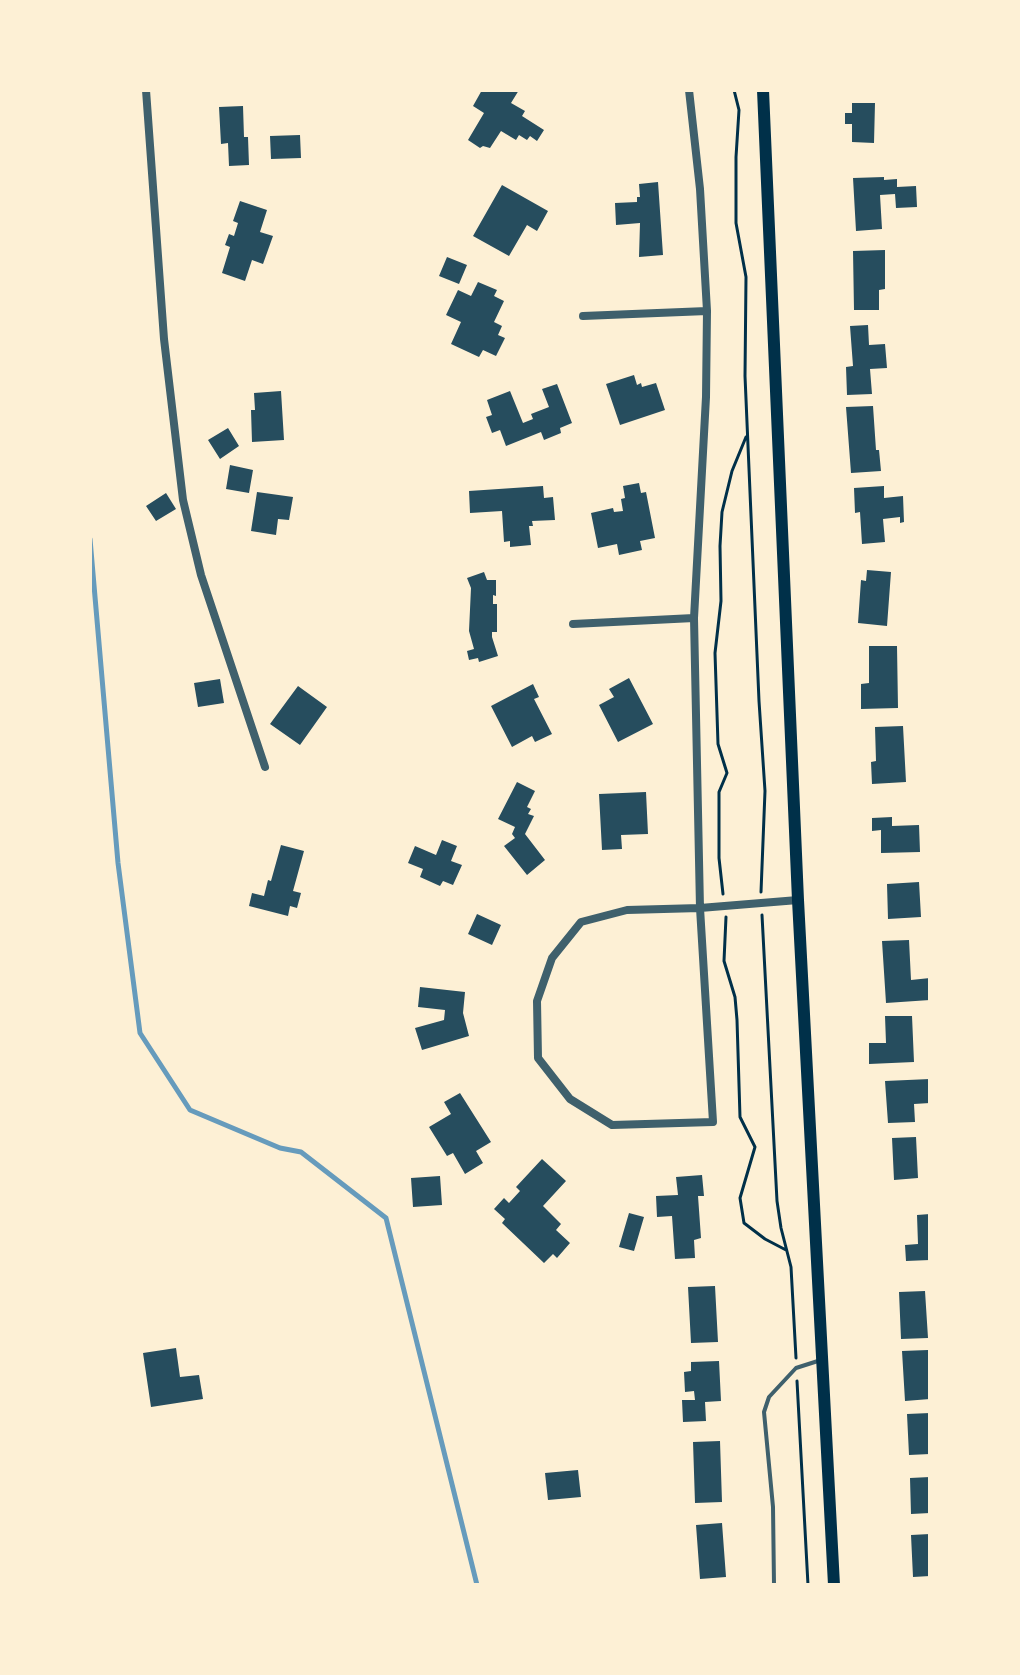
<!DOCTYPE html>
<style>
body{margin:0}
#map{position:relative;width:1020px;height:1675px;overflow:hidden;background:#fdf0d5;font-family:"Space Grotesk",sans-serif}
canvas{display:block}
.frame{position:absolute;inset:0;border:92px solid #fdf0d5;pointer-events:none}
</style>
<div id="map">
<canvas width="1020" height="1675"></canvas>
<div class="frame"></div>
</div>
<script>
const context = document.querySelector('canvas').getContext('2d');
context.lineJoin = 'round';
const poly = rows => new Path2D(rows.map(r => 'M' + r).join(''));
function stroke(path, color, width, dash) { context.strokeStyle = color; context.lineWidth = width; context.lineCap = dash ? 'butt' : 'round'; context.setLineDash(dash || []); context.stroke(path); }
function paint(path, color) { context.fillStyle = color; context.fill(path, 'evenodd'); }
const stream = poly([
 [90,539,118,863,140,1033,190,1110,280,1148,301,1152,386,1218,477,1585]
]);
const building = poly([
 [482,90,519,90,511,103,525,111,522,116,544,130,537,141,530,136,527,140,519,135,516,140,501,131,490,148,483,146,480,148,468,140,484,113,473,106],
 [852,103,875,103,874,143,852,142,852,124,845,124,845,113,852,113],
 [243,106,244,137,248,137,249,165,229,166,228,143,221,144,219,107],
 [300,135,301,158,271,159,270,136],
 [884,177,884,180,897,179,897,187,916,186,917,207,896,208,895,194,880,195,882,229,856,231,853,178],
 [658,182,663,255,639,257,640,223,616,225,615,203,637,202,637,197,640,197,639,184],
 [502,185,548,211,537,231,527,225,509,256,473,236],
 [240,201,267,210,260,232,273,236,263,264,252,260,245,281,222,273,230,247,225,245,229,234,234,236,238,223,233,221],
 [885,250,885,289,879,290,879,310,854,310,853,251],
 [447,257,467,265,459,284,439,276],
 [478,282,497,290,494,296,504,301,494,322,502,326,498,335,505,338,496,356,483,350,479,357,451,344,461,322,446,315,458,290,471,296],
 [868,325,869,345,885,344,887,368,870,369,872,394,847,395,846,367,853,366,850,326],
 [634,375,637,385,641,383,642,387,656,383,665,410,620,425,606,384],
 [557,384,572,423,560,428,561,433,544,440,541,432,506,446,500,430,492,433,486,417,492,415,487,400,510,391,523,423,533,419,531,414,549,407,542,389],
 [281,391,284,440,252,442,251,410,255,410,254,393],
 [873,406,876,450,879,450,881,471,851,473,846,407],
 [228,428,239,446,220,459,208,440],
 [230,465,253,470,249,493,226,489],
 [639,483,641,493,646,492,655,538,640,541,642,550,619,555,617,544,598,548,591,513,613,508,614,512,623,511,621,499,625,498,623,486],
 [543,486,544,498,553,497,555,520,532,521,533,526,529,526,531,545,510,547,510,541,504,542,502,511,470,513,469,491],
 [884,486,884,498,903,496,904,522,900,523,900,517,883,519,885,542,862,544,860,512,855,513,854,488],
 [257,492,293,497,289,520,278,519,276,535,251,531],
 [166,493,176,509,156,521,146,506],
 [867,570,891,572,887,626,858,623,861,580,866,581],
 [484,572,487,580,496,580,496,596,493,595,493,604,497,604,497,632,492,632,492,637,498,656,479,662,478,658,469,660,467,651,474,649,469,631,471,588,467,578],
 [869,646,897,646,898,708,861,709,861,684,869,683],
 [629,678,653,724,618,742,599,705,614,697,609,689],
 [220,679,224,703,198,707,194,683],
 [533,684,539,697,534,699,552,734,535,742,532,736,512,747,491,706],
 [298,686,327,707,300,745,270,724],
 [903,726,906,782,872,784,871,762,876,761,875,727],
 [517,782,535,791,527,807,531,809,528,814,534,816,525,834,545,860,527,875,504,846,515,838,512,834,515,827,498,819],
 [646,792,648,834,621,835,622,849,602,850,599,794],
 [892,817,892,826,919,825,920,852,881,853,881,830,872,831,872,818],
 [442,840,457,846,451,861,462,865,453,885,443,881,440,886,420,877,423,869,408,863,415,846,436,855],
 [281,845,304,851,293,891,301,893,297,908,290,906,288,916,249,906,252,893,264,896,268,880,271,881],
 [919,882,921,917,888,919,887,884],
 [477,914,501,925,492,945,468,934],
 [909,940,911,980,930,978,930,1000,886,1003,882,941],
 [420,987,465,992,463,1013,469,1036,422,1050,415,1028,444,1020,445,1010,418,1007],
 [885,1016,912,1016,914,1062,869,1064,869,1043,886,1043],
 [930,1079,930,1103,914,1104,915,1122,888,1123,885,1081],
 [460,1093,491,1142,476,1151,483,1163,465,1174,453,1153,447,1156,429,1127,451,1114,444,1102],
 [916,1137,918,1178,894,1180,892,1138],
 [542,1159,566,1181,543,1206,561,1224,556,1230,570,1243,557,1258,553,1254,544,1263,502,1223,505,1219,494,1209,504,1198,509,1203,520,1191,516,1187],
 [702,1175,704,1196,698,1196,701,1238,694,1240,695,1258,675,1259,672,1216,657,1217,656,1196,678,1195,676,1177],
 [440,1176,442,1205,413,1207,411,1178],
 [629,1213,644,1217,634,1251,619,1247],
 [930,1214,930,1260,906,1261,905,1245,918,1244,917,1215],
 [715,1286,718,1342,691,1343,688,1287],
 [925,1291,928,1338,901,1339,899,1292],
 [176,1348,180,1377,199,1375,203,1399,151,1407,143,1353],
 [928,1350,930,1399,905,1401,902,1351],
 [719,1361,721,1401,705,1402,706,1421,683,1422,682,1400,695,1400,694,1391,685,1392,684,1372,691,1371,691,1362],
 [930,1413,930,1454,909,1455,907,1414],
 [720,1441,722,1502,695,1503,693,1442],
 [578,1470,581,1497,548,1500,545,1473],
 [930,1477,930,1513,911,1514,910,1478],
 [722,1523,726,1577,700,1579,696,1525],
 [930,1534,930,1576,913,1577,911,1535]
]);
const path = poly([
 [734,90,739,110,736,157,736,223,746,277,745,376,759,701,765,791,761,892],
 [723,894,719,858,719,792,727,773,718,744,715,653,721,601,720,546,722,512,732,471,746,437],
 [762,915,777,1201,781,1228,791,1267,796,1358],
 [726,917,724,961,735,997,737,1020,740,1117,755,1147,740,1198,744,1223,765,1239,786,1250],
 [797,1381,808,1585]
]);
const service = poly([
 [774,1585,773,1507,764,1412,769,1397,796,1368,821,1360]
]);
const minor = poly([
 [146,90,164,339,183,500,201,575,265,767],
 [689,90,700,189,707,311,706,397,694,618,700,908,713,1122,612,1125,570,1099,538,1058,537,1001,552,958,581,922,627,910,700,908,798,900],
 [583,316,707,311],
 [573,624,694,618]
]);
const secondary = poly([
 [763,90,798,900,834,1585]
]);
stroke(stream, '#669bbc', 5);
paint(building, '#264d5e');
stroke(path, '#003049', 3);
stroke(service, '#3f606c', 4);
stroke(minor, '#3f606c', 8);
stroke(secondary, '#003049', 12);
</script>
